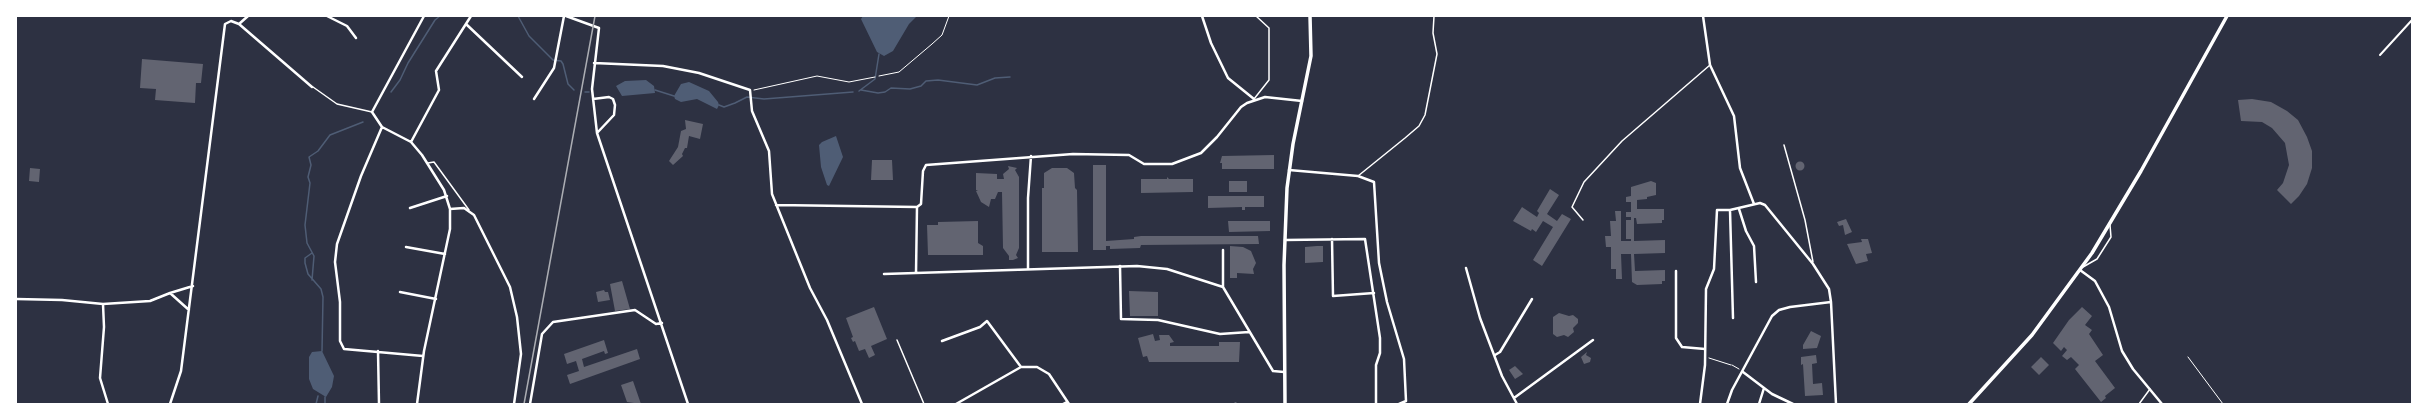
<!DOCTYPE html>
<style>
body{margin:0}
#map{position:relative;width:2428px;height:420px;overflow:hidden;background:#2d3142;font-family:Jost,sans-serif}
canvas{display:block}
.frame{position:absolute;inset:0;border:17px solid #fff;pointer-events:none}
</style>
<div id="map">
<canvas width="2428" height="420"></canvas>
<div class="frame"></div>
</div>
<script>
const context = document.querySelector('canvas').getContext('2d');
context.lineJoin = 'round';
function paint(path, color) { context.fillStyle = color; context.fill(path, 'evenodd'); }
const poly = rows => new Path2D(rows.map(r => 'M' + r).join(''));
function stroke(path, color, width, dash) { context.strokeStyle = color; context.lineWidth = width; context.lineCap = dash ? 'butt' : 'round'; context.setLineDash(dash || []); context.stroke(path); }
const water = poly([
 [863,16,917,16,909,24,893,51,884,56,877,52,861,19],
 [646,80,654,86,655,93,622,96,616,86,625,81],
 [689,82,709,91,718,102,719,105,717,109,697,99,681,102,675,99,674,96,681,84],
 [836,136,843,157,829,186,827,185,821,167,819,145,822,142],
 [322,351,334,376,332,387,326,397,313,389,309,379,309,357,312,352]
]);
const stream = poly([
 [518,16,529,36,553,60,561,61,563,64,568,84,574,90],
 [655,90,674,96],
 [861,90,878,93,885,92,891,88,910,89,921,86,926,81,938,80,977,85,995,78,1010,77],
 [859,91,875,79,879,54],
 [391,92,400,80,408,63,435,20,440,16],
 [585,92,589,92],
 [719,105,724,107,735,103,747,97,764,99,853,92],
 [312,253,305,258,305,263,308,274,321,289,323,297,322,351],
 [312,280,314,256,307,243,305,225,310,183,308,177,311,165,309,157,318,151,330,135,363,122],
 [316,404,318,396],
 [325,404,325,397]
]);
const building = poly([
 [142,59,203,64,201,83,196,83,195,103,155,100,156,89,140,88],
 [2252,99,2271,102,2287,111,2298,120,2307,137,2312,151,2312,168,2307,184,2299,196,2291,204,2277,190,2283,183,2289,165,2285,143,2272,128,2262,122,2241,121,2238,100],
 [685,120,703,124,700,139,689,136,687,148,685,148,682,154,683,156,673,165,669,161,678,147,681,131,686,129],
 [1274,155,1274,169,1222,169,1222,163,1220,163,1222,156],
 [872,160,892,160,893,180,871,180],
 '1795.5 166a4.5 4.5 0 1 1 9 0a4.5 4.5 0 1 1-9 0Z',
 [1093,165,1106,165,1106,241,1134,239,1134,237,1141,236,1258,236,1259,244,1141,245,1140,248,1110,249,1110,246,1106,246,1106,250,1093,250],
 [1008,166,1017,168,1015,170,1019,177,1019,248,1016,255,1018,258,1013,260,1009,260,1009,256,1003,248,1002,192,998,192,995,199,991,199,989,207,981,202,976,191,978,190,976,190,976,173,997,174,997,179,1004,179,1003,174,1009,169],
 [30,168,40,169,39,182,29,181],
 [1052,168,1067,168,1074,173,1075,188,1077,190,1078,252,1042,252,1042,188,1044,188,1044,173],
 [1167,177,1169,179,1193,179,1193,192,1141,193,1141,179,1167,179],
 [1229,181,1247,181,1247,192,1229,192],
 [1651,181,1656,183,1656,195,1647,197,1647,199,1637,200,1637,209,1664,209,1664,220,1662,220,1662,223,1637,224,1636,218,1634,218,1634,241,1665,240,1665,253,1634,254,1635,271,1665,270,1665,281,1662,281,1662,284,1637,285,1632,282,1631,254,1621,254,1622,279,1616,279,1616,269,1611,269,1611,247,1606,247,1605,236,1611,236,1610,221,1616,221,1615,211,1621,211,1621,241,1631,241,1631,239,1626,239,1626,220,1631,220,1631,217,1626,217,1626,212,1631,212,1631,202,1626,202,1626,197,1631,196,1631,187],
 [1550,189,1559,195,1547,214,1557,221,1562,214,1571,219,1542,266,1533,260,1553,227,1543,221,1536,232,1532,229,1531,231,1513,221,1522,207,1537,217,1539,213,1537,211],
 [1208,196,1264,196,1264,207,1245,207,1245,210,1242,210,1242,207,1208,208],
 [1846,219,1852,232,1845,235,1843,225,1839,226,1837,222],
 [978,221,978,243,983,246,983,255,928,255,927,225,938,225,938,222],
 [1228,221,1270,221,1270,231,1229,232],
 [1861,239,1868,239,1872,253,1866,254,1868,261,1856,264,1847,244,1862,242],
 [1230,246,1243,247,1251,251,1256,263,1253,269,1254,274,1237,273,1237,278,1230,278],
 [1317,246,1323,246,1323,262,1305,263,1305,247],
 [622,281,630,309,615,311,610,284],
 [604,290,605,292,608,292,610,300,598,302,596,292],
 [1129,291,1158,292,1158,316,1130,316],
 [874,307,887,339,871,346,875,355,869,358,865,349,859,351,855,341,853,342,851,338,853,337,846,318],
 [2082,307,2092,316,2085,325,2092,330,2089,334,2103,355,2095,361,2115,388,2105,396,2106,398,2101,402,2075,369,2079,365,2071,357,2067,360,2062,356,2067,350,2064,347,2061,351,2053,343,2069,320],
 [1559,313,1569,316,1573,315,1578,319,1578,323,1573,328,1574,332,1568,337,1564,335,1557,337,1553,334,1553,317],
 [1811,331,1821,336,1817,348,1803,349,1803,345],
 [1153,334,1155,341,1160,340,1159,335,1169,335,1174,342,1170,343,1170,346,1219,346,1219,342,1240,342,1239,362,1149,362,1147,356,1143,357,1138,338],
 [604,340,608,353,605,354,604,351,582,359,584,367,637,349,640,359,570,384,567,375,579,371,576,361,567,364,564,354],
 [1587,352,1586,355,1591,358,1590,362,1584,364,1581,357],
 [1816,355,1817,363,1812,364,1813,384,1822,383,1823,395,1805,396,1803,364,1801,365,1801,357],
 [2041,357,2049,365,2039,375,2031,367],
 [1515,366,1523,374,1515,379,1509,370],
 [633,381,641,404,627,402,621,385]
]);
const path = poly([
 [879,76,899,72,932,44,942,35,949,16],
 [754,90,817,76,849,82,875,77],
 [2188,357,2223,404],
 [1709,358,1731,365],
 [1732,365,1739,369]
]);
const service = poly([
 [313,87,337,104,372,112],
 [1254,99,1269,80,1269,28,1256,16],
 [1784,145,1805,220,1813,262],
 [428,163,434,162,469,210],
 [1358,176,1405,138,1419,126,1425,115,1437,54,1433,33,1434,16],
 [1583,220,1572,207,1584,182,1622,141,1710,65],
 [2083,267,2097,259,2111,237,2110,225],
 [897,340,924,404],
 [2139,404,2150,389]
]);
const pedestrian = poly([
 [2411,16,2412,17],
 [2380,55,2412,20]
]);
const minor = poly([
 [327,16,347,26,356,38],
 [566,16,599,28,592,89,597,133,688,404],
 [1202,16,1211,43,1228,78,1254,99],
 [1703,16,1710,65,1734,116,1740,168,1754,204],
 [239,24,248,16],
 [466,24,522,77],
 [594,63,663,66,699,73,750,90,752,111,769,151,772,194,810,288,827,320,862,404],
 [534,99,554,68,564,16],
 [593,99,609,97,613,99,615,105,614,115,597,133],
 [382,127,361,176,337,244,335,262,340,302,340,341,344,349,423,356],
 [411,142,439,90,436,71,471,16],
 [1289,170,1358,176,1374,182,1379,263,1387,302,1404,359,1406,401,1399,404],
 [776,205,917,207,921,204,923,171,926,165,1073,154,1129,155,1144,164,1172,164,1201,153,1217,137,1241,107,1247,103,1265,97,1302,101],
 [410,208,447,196],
 [450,209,464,208,474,215,510,287,517,317,521,354,514,404],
 [1739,209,1746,231,1754,246,1756,282],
 [1730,210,1733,318],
 [1332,239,1333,296,1374,293],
 [1285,240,1365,239,1380,338,1380,353,1376,365,1376,404],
 [406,247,445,254],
 [1223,250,1223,287,1273,371,1284,372],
 [1120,266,1121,319,1158,320,1220,334,1249,332],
 [1466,268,1480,318,1502,376,1517,404],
 [1028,269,1028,198,1031,156],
 [2080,270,2095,281,2109,307,2122,351,2133,369,2162,404],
 [1676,271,1676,338,1682,347,1705,349],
 [916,273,917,207],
 [884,274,1137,266,1167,269,1223,287],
 [400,292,436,299],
 [170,293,193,286],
 [16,299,62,300,103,304,104,327,100,378,108,404],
 [103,304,150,301,170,293,189,310],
 [942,341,980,327,987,321,1021,367],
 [378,351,379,404],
 [1495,355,1500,352,1532,299],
 [1743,372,1772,394,1793,404],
 [1514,398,1593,340],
 [170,404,181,371,225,24,231,21,239,24,312,87],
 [417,404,424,351,450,229,450,209,444,190,422,155,411,142,382,127,372,112,424,16],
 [530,404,542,334,553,322,635,310,656,324,662,323],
 [956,404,1021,367,1037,367,1049,374,1069,404],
 [1063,404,1067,402],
 [1235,404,1236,404],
 [1700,404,1705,365,1706,289,1714,269,1717,210,1730,210,1760,203,1765,205,1813,264,1829,289,1831,302,1836,404],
 [1727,404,1732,390,1772,316,1779,310,1790,307,1831,302],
 [1759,404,1764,388]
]);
const tertiary = poly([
 [1285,404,1284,265,1287,188,1293,144,1311,56,1310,16]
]);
const secondary = poly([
 [1969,404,2032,335,2092,253,2141,171,2227,16]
]);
const rail = poly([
 [524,404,595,16]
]);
paint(water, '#4f5d75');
stroke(stream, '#4f5d75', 1.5);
paint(building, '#626471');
stroke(path, '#fff', 1);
stroke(service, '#fff', 1.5);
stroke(pedestrian, '#fff', 2);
stroke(minor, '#fff', 2.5);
stroke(tertiary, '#fff', 3.5);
stroke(secondary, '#fff', 3.5);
stroke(rail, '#abadb3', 1.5);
</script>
